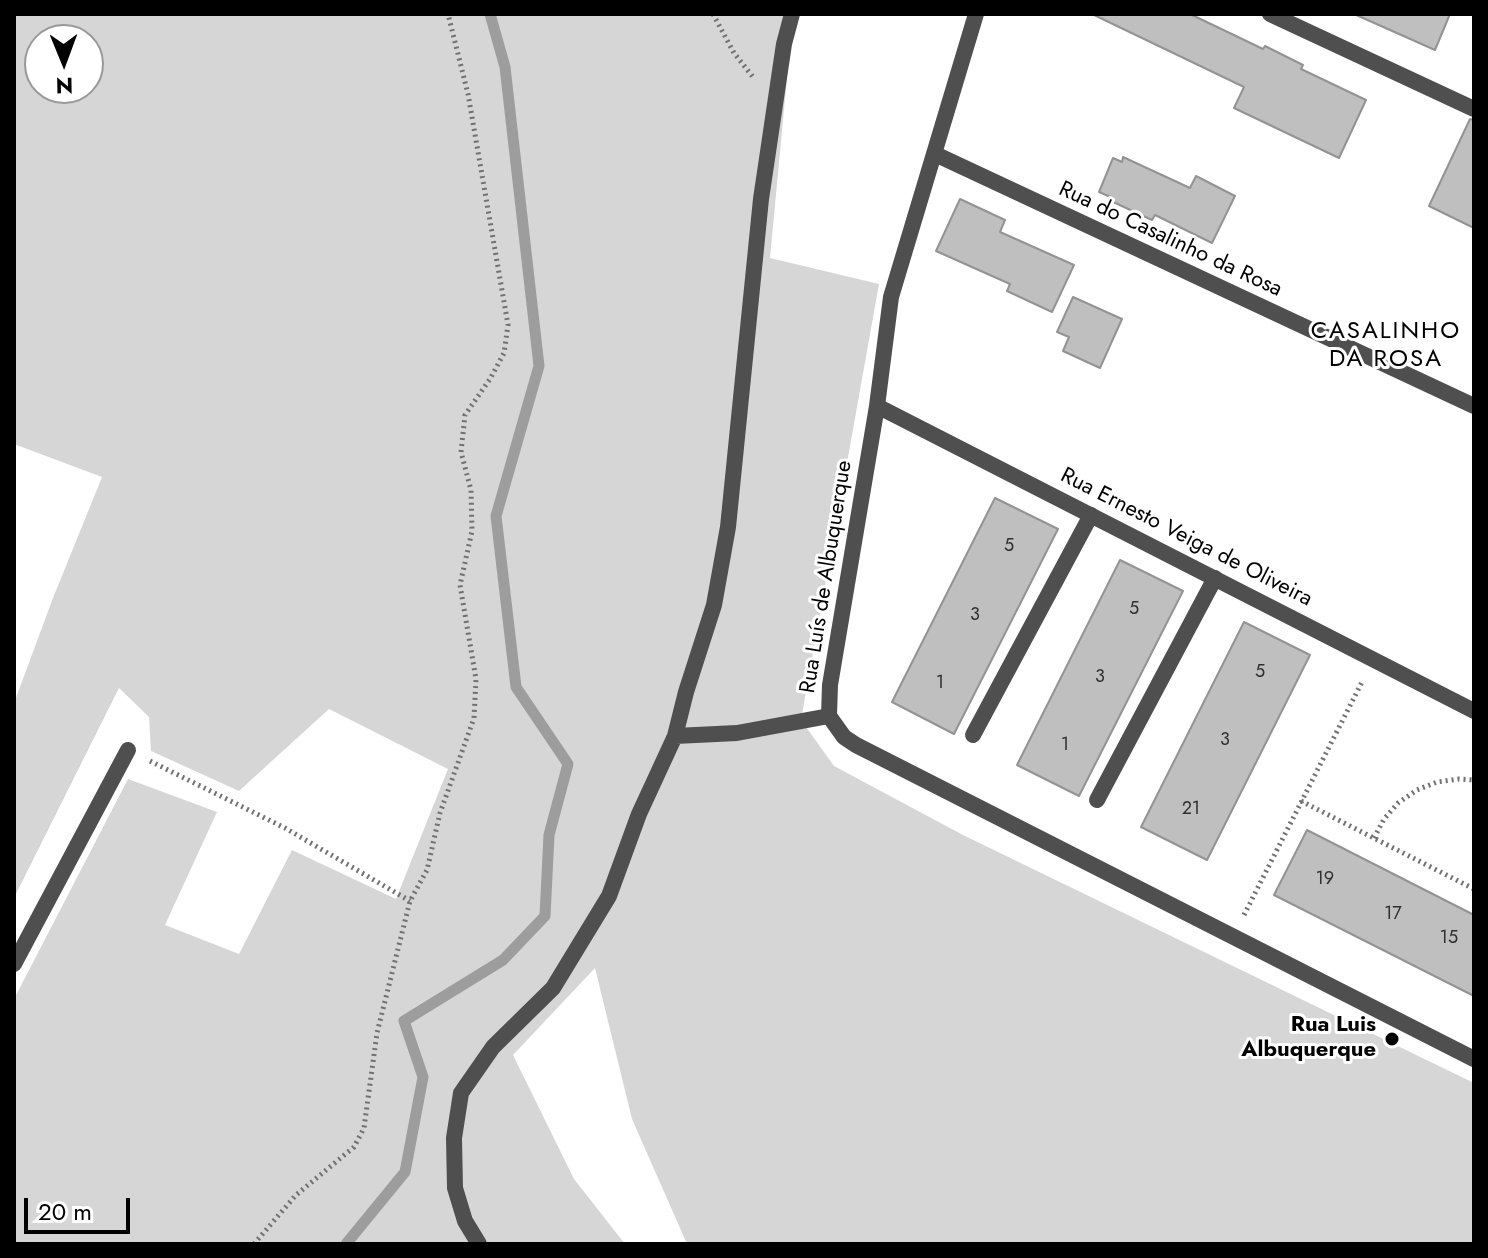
<!DOCTYPE html>
<meta charset="utf-8">
<style>
body{margin:0}
#map{position:relative;width:1488px;height:1258px;overflow:hidden;background:#fff;font-family:Jost,sans-serif}
canvas{display:block}
.frame{position:absolute;inset:0;border:16px solid #000;pointer-events:none}
.north{position:absolute;left:24px;top:24px;width:80px;height:80px;box-sizing:border-box;background:#fff;border:2px solid #999;border-radius:50%;rotate:179deg;font-size:22px;font-weight:700;line-height:32px;text-align:center;color:#000}
.north::after{content:'';display:block;margin:auto;width:28px;height:36px;background:#000;clip-path:polygon(50% 0,100% 100%,50% 72%,0 100%)}
.scale{position:absolute;left:24px;top:1198px;width:106px;height:36px;box-sizing:border-box;border:4px solid #000;border-top:0;padding-left:10px;font-size:24px;line-height:28px;white-space:nowrap;color:#000;-webkit-text-stroke:6px #fff;paint-order:stroke}
</style>
<div id="map">
<canvas width="1488" height="1258"></canvas>
<div class="frame"></div>
<div class="north">N</div>
<div class="scale">20 m</div>
</div>
<script>
const context = document.querySelector('canvas').getContext('2d');
context.lineJoin = 'round';
function paint(path, color) { context.fillStyle = color; context.fill(path, 'evenodd'); }
const poly = rows => new Path2D(rows.map(r => 'M' + r).join(''));
function stroke(path, color, width, dash) { context.strokeStyle = color; context.lineWidth = width; context.lineCap = dash ? 'butt' : 'round'; context.setLineDash(dash || []); context.stroke(path); }
function drawText(font, color, halo, rows, align = 'center') {
  context.font = font + ' Jost,sans-serif'; context.lineWidth = 6; context.setLineDash([]); context.textBaseline = 'middle'; context.strokeStyle = halo; context.fillStyle = color; for (const [text, x, y, turn = 0] of rows) {
    context.save(); context.translate(x, y); context.rotate((+turn || 0) * Math.PI / 180); context.textAlign = isNaN(turn) ? turn : align; if (halo) context.strokeText(text, 0, 0); context.fillText(text, 0, 0); context.restore();
  }
}
const green = poly([
 [14,14,793,14,770,258,879,284,801,720,834,766,963,835,1474,1083,1474,1244,687,1244,632,1119,595,968,513,1055,574,1179,625,1244,14,1244,14,999,128,779,217,812,165,925,239,954,292,850,396,899,448,769,329,709,239,791,151,751,149,717,119,688,14,898,14,703,53,598,102,477,14,444],
 [40,40,88,40,88,88,40,88]
]);
const stream = poly([
 [346,1244,405,1172,423,1077,404,1021,503,960,545,916,549,835,568,764,516,687,496,516,539,366,505,67,490,14]
]);
const building = poly([
 [1092,14,1190,14,1263,49,1265,46,1303,65,1301,69,1366,100,1339,158,1234,108,1244,87,1092,14],
 [1354,14,1450,14,1435,50,1354,14],
 [1470,119,1474,120,1474,228,1429,206,1470,119],
 [1123,157,1190,188,1196,176,1235,196,1212,243,1155,215,1152,220,1111,201,1113,198,1099,192,1113,158,1122,162,1123,157],
 [960,199,1005,220,1000,232,1074,265,1052,312,1007,291,1010,284,936,251,960,199],
 [1073,297,1122,319,1100,368,1063,351,1069,337,1057,332,1073,297],
 [995,498,1058,529,954,734,892,702,995,498],
 [1120,560,1183,591,1079,796,1017,765,1120,560],
 [1244,622,1310,655,1207,860,1141,827,1244,622],
 [1307,830,1474,915,1474,996,1274,895,1307,830]
]);
const path = poly([
 [713,14,734,53,753,77],
 [150,761,285,828,410,901],
 [1301,801,1474,889],
 [1374,838,1384,819,1398,803,1417,790,1437,782,1459,779,1474,780],
 [1244,915,1362,682],
 [254,1244,296,1195,354,1147,364,1128,377,1033,410,901,427,870,440,813,474,718,476,679,460,585,472,531,471,490,461,452,465,415,490,379,504,353,508,325,468,94,448,14]
]);
const service = poly([
 [973,735,1091,515],
 [1097,800,1215,578]
]);
const minor = poly([
 [976,14,891,297,877,406,830,685,829,716,844,737,856,745,1474,1059],
 [1270,14,1474,109],
 [935,154,1474,406],
 [877,406,1474,711],
 [675,736,686,692,714,605,728,527,761,199,784,44,792,14],
 [14,964,128,750],
 [479,1244,465,1221,455,1188,454,1138,461,1093,493,1047,553,988,609,896,639,814,675,736,737,733,829,716]
]);
const markers = [
 [1392,1039,8,"#000"]
];
const numberNames = [
 ["5",1009,547],
 ["5",1134,610],
 ["3",975,616],
 ["5",1260,673],
 ["3",1100,678],
 ["1",940,684],
 ["3",1225,741],
 ["1",1065,746],
 ["21",1191,810],
 ["19",1325,880],
 ["17",1393,915],
 ["15",1449,939]
];
const streetNames = [
 ["Rua do Casalinho da Rosa",1170,240,25],
 ["Rua Ernesto Veiga de Oliveira",1186,538,27],
 ["Rua Luís de Albuquerque",827,577,-81]
];
const poiNames = [
 ["Rua Luis",1376,1026],
 ["Albuquerque",1376,1051]
];
const neighbourhoodNames = [
 ["CASALINHO",1386,332],
 ["DA ROSA",1386,360]
];
paint(green, '#d6d6d6');
stroke(stream, '#9d9d9d', 11);
paint(building, '#bfbfbf');
stroke(building, '#939393', 2);
stroke(path, '#717171', 5, [2, 4]);
stroke(service, '#4f4f4f', 16);
stroke(minor, '#4f4f4f', 16);
for (const [x, y, r, color] of markers) { const dot = new Path2D(); dot.arc(x, y, r, 0, 2 * Math.PI); context.fillStyle = color; context.fill(dot); stroke(dot, '#fff', 3); }
drawText('18px', '#303030', null, numberNames);
drawText('22px', '#000', '#fff', streetNames);
drawText('bold 22px', '#000', '#fff', poiNames, 'right');
context.letterSpacing = '2px';
drawText('24px', '#000', '#fff', neighbourhoodNames);
context.letterSpacing = '0px';
</script>
